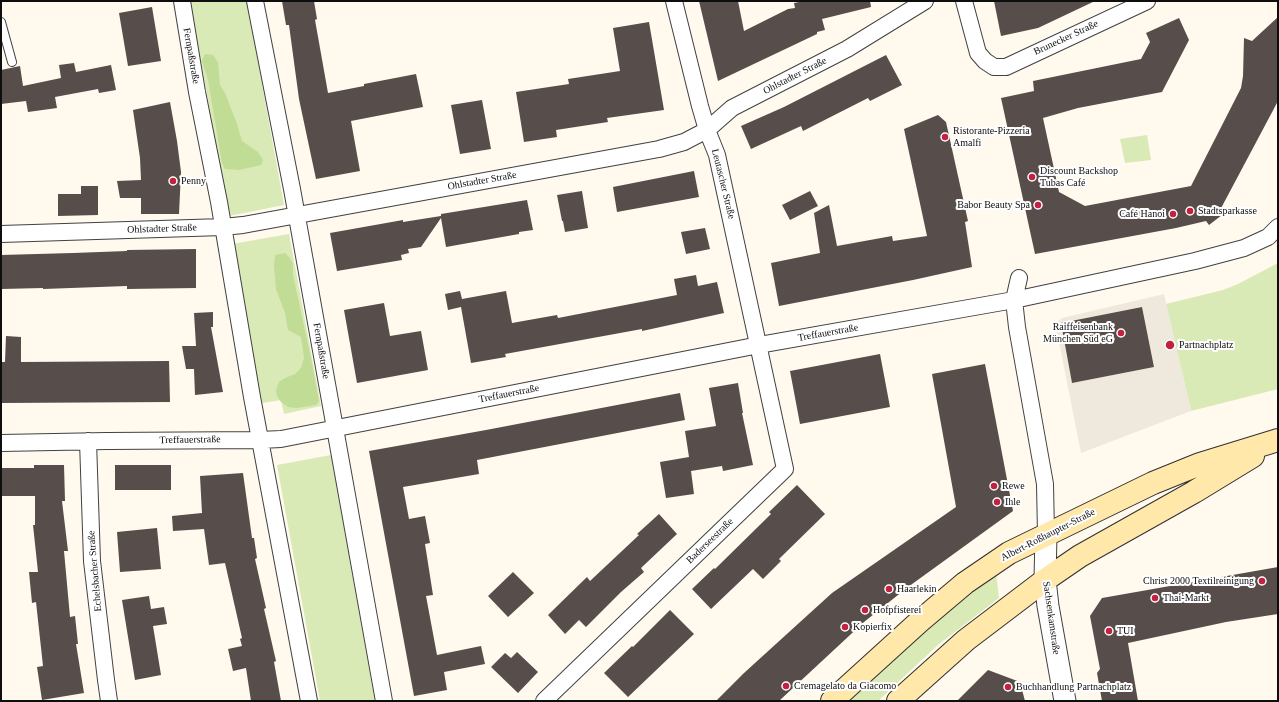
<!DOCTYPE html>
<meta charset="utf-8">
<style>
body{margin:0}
#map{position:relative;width:1279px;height:702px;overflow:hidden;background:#fff9ee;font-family:Georgia,serif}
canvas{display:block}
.frame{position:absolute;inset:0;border:2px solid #0e0e0e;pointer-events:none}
</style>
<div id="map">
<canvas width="1279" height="702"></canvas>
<div class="frame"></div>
</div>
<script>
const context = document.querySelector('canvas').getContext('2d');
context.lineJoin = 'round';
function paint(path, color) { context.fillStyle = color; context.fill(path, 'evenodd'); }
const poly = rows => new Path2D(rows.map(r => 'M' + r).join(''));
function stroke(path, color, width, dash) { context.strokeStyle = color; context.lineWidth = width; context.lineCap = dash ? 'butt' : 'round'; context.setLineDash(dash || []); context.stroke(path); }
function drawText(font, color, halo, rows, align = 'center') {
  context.font = font + ' Georgia,serif'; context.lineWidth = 4; context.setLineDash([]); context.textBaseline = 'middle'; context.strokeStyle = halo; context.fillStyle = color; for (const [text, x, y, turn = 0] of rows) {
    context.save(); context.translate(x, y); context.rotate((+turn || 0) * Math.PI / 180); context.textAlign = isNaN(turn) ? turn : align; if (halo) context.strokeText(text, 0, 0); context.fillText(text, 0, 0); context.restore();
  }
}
const green = poly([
 [190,1,247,1,284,205,229,216],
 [1147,135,1151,160,1125,163,1120,139],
 [289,234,321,406,284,414,281,400,262,403,232,244],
 [1278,263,1278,389,1191,411,1166,304,1223,290,1238,284],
 [331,455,375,701,320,701,277,465],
 [996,572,999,598,939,644,878,701,847,701,878,670]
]);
const forest = poly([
 [205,54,213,55,218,62,220,85,225,93,237,124,242,141,258,152,263,160,261,165,239,170,225,169,222,163,208,80,202,61],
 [285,253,290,258,293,264,293,275,311,358,319,401,316,405,297,408,288,407,281,402,277,396,276,390,279,382,285,378,295,374,301,368,304,358,301,337,288,330,285,313,276,289,274,266,275,255]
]);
const plaza = poly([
 [1164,294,1191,411,1081,453,1056,327,1057,322,1062,318],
 [1142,307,1154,367,1072,383,1061,323]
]);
const building = poly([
 [282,1,314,1,317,19,315,20,328,93,364,86,364,84,416,74,423,107,351,121,360,171,316,179,299,99,289,25,286,25],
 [699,1,738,1,744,31,788,9,795,8,794,3,804,1,870,1,871,7,822,19,825,30,817,32,817,34,718,81],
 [994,1,1095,1,1038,28,1001,36],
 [152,7,161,61,128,66,119,13],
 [1278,17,1278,101,1219,212,1222,215,1209,225,1206,221,1176,228,1035,254,1001,98,1034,91,1033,81,1141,59,1150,42,1146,33,1179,18,1189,40,1162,92,1078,108,1043,118,1059,192,1085,206,1191,186,1241,88,1243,76,1244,38,1252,41],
 [649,22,664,110,607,118,608,122,556,130,557,137,524,142,516,92,569,84,568,79,620,71,613,28],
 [886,55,902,85,870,101,868,98,803,131,801,126,751,149,741,126,784,107],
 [74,63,76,72,111,65,116,90,99,93,98,89,55,97,57,108,28,112,26,101,1,104,1,70,20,66,23,86,61,78,59,65],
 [482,100,491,149,460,154,451,105],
 [170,102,177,141,181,172,179,214,141,214,141,198,120,198,117,181,141,180,140,158,133,110],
 [938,115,946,122,968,221,965,222,972,267,913,280,779,306,771,263,820,253,814,213,829,205,837,246,892,236,893,241,927,236,904,129],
 [694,171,699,197,617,212,613,187],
 [81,186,98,186,98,215,58,216,58,194,81,194],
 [582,191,588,228,565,232,563,221,562,221,557,195],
 [810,191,818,206,790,220,782,205],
 [527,200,533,230,519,232,519,234,446,247,441,218,421,247,408,249,409,253,401,255,402,260,337,271,330,233,403,220,403,222,441,216,441,214],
 [705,228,710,249,686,254,681,232],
 [196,249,196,288,127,289,127,286,43,289,43,288,1,289,1,255,73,253,127,251,127,250],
 [696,275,698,286,717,282,724,313,656,328,642,331,642,329,505,354,506,357,471,363,461,307,448,310,445,294,460,291,462,299,506,291,512,323,557,315,558,318,677,295,674,279],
 [384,303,390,336,421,331,428,370,357,383,344,310],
 [1142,307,1154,367,1072,383,1061,323],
 [213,312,213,327,211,327,223,392,195,395,194,369,186,369,182,346,196,346,194,313],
 [6,336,21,337,21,362,169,361,170,402,1,403,1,362,5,362],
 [880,354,890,407,800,424,790,371],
 [985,364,1013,511,908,587,864,622,779,701,716,701,744,673,832,593,956,507,932,374],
 [738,383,743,413,742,413,753,465,723,471,722,466,691,471,694,494,666,498,660,462,689,457,685,431,716,426,709,388],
 [680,393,685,420,477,460,479,474,403,487,409,519,425,516,430,543,425,544,433,595,426,596,437,655,481,646,485,664,444,672,447,690,414,696,369,451,486,430],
 [34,465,64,465,65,501,62,501,68,551,64,551,70,617,75,616,78,644,76,644,84,693,42,700,37,667,43,666,36,602,32,603,29,572,38,572,33,525,35,525,35,496,1,496,1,468,34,468],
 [115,465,171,465,171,490,115,490],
 [243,473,252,538,254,538,257,558,255,559,266,608,264,609,276,661,274,662,281,701,251,701,246,668,233,671,228,649,242,646,240,639,242,638,225,563,209,565,204,529,173,531,172,516,202,513,200,476],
 [797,485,825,514,779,559,781,561,763,579,753,569,711,609,692,589,714,568,715,569,771,514,769,512],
 [659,514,677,534,641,568,644,572,621,592,586,627,579,620,565,634,548,615,587,577,590,581,639,535,637,534],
 [157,528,161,569,120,572,117,532],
 [1278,567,1278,614,1226,622,1128,643,1138,701,1102,701,1097,673,1100,669,1090,616,1102,598],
 [513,572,534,593,508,617,488,596],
 [149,596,151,609,164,607,167,624,153,626,161,675,135,680,122,600],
 [670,610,694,634,628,697,604,673,632,646,633,647],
 [517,652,538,672,518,693,491,667,505,653,511,658],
 [988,670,1020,682,1025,701,957,701]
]);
const service = poly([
 [1,22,12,62]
]);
const minor = poly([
 [182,1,197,92,219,202,252,397,309,701],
 [255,1,292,189,384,701],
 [964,1,978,53,985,61,994,67,1006,67,1147,1],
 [1,234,223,227,243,225,659,149,684,142,707,130,732,108,847,49,925,1],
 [1019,278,1014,300,1017,327,1045,484,1046,534],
 [88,441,92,561,106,680,109,701],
 [1,443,107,441,260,440,281,439,759,345,1014,300,1195,261,1244,248,1268,237,1278,227],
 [544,701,785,469,717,155,707,130,700,106,674,1]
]);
const tertiary = poly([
 [1046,534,1045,580,1048,606,1065,701]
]);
const secondary = poly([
 [832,701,920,621,965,583,1009,553,1153,483,1200,464,1278,440],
 [898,701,966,640,1045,580,1080,556,1194,492,1253,456]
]);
const markers = [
 [945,137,4,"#c22141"],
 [1032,177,4,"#c22141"],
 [173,181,4,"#c22141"],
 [1038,205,4,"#c22141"],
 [1190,211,4,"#c22141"],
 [1173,214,4,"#c22141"],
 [1121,333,4,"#c22141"],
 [1170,345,5,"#c22141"],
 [994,486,4,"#c22141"],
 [997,502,4,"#c22141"],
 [1262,581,4,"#c22141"],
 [889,589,4,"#c22141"],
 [1155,598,4,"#c22141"],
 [865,610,4,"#c22141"],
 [845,627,4,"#c22141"],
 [1109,631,4,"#c22141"],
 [786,686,4,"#c22141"],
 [1008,687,4,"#c22141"]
];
const streetNames = [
 ["Brunecker Straße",1066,38,-25],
 ["Fernpaßstraße",191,56,80],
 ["Ohlstadter Straße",795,76,-27],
 ["Ohlstadter Straße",482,181,-10],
 ["Leutascher Straße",723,184,76],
 ["Ohlstadter Straße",162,229,-2],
 ["Treffauerstraße",828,333,-10],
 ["Fernpaßstraße",321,351,80],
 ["Treffauerstraße",509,394,-11],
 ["Treffauerstraße",190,440,-1],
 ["Albert-Roßhaupter-Straße",1048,535,-27],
 ["Baderseestraße",710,541,-44],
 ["Echelsbacher Straße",95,571,-95],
 ["Sachsenkamstraße",1051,618,82]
];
const poiNames = [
 ["Ristorante-Pizzeria",953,131],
 ["Amalfi",953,143],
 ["Discount Backshop",1040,171],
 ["Tubas Café",1040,183],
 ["Penny",181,181],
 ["Babor Beauty Spa",1030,205,"right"],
 ["Stadtsparkasse",1198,211],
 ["Café Hanoi",1165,214,"right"],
 ["Raiffeisenbank",1113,327,"right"],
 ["München Süd eG",1113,339,"right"],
 ["Partnachplatz",1179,345],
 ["Rewe",1002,486],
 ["Ihle",1005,502],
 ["Christ 2000 Textilreinigung",1254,581,"right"],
 ["Haarlekin",897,589],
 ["Thai-Markt",1163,598],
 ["Hofpfisterei",873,610],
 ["Kopierfix",853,627],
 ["TUI",1117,631],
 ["Cremagelato da Giacomo",794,686],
 ["Buchhandlung Partnachplatz",1016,687]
];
paint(green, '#d9eab7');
paint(forest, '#c0dc95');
paint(plaza, '#efe8dd');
paint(building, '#574d4a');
stroke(service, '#414141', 10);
stroke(minor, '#414141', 18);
stroke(tertiary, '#414141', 23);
stroke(secondary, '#303030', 24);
stroke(service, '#fff', 8);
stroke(minor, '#fff', 16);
stroke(tertiary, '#fff', 21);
stroke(secondary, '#ffe8a9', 22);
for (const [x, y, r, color] of markers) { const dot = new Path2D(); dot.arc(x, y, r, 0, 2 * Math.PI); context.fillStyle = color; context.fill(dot); stroke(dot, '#fff', 1.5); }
drawText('10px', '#0e0e0e', '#fff', streetNames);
drawText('10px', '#0e0e0e', '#fff', poiNames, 'left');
</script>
